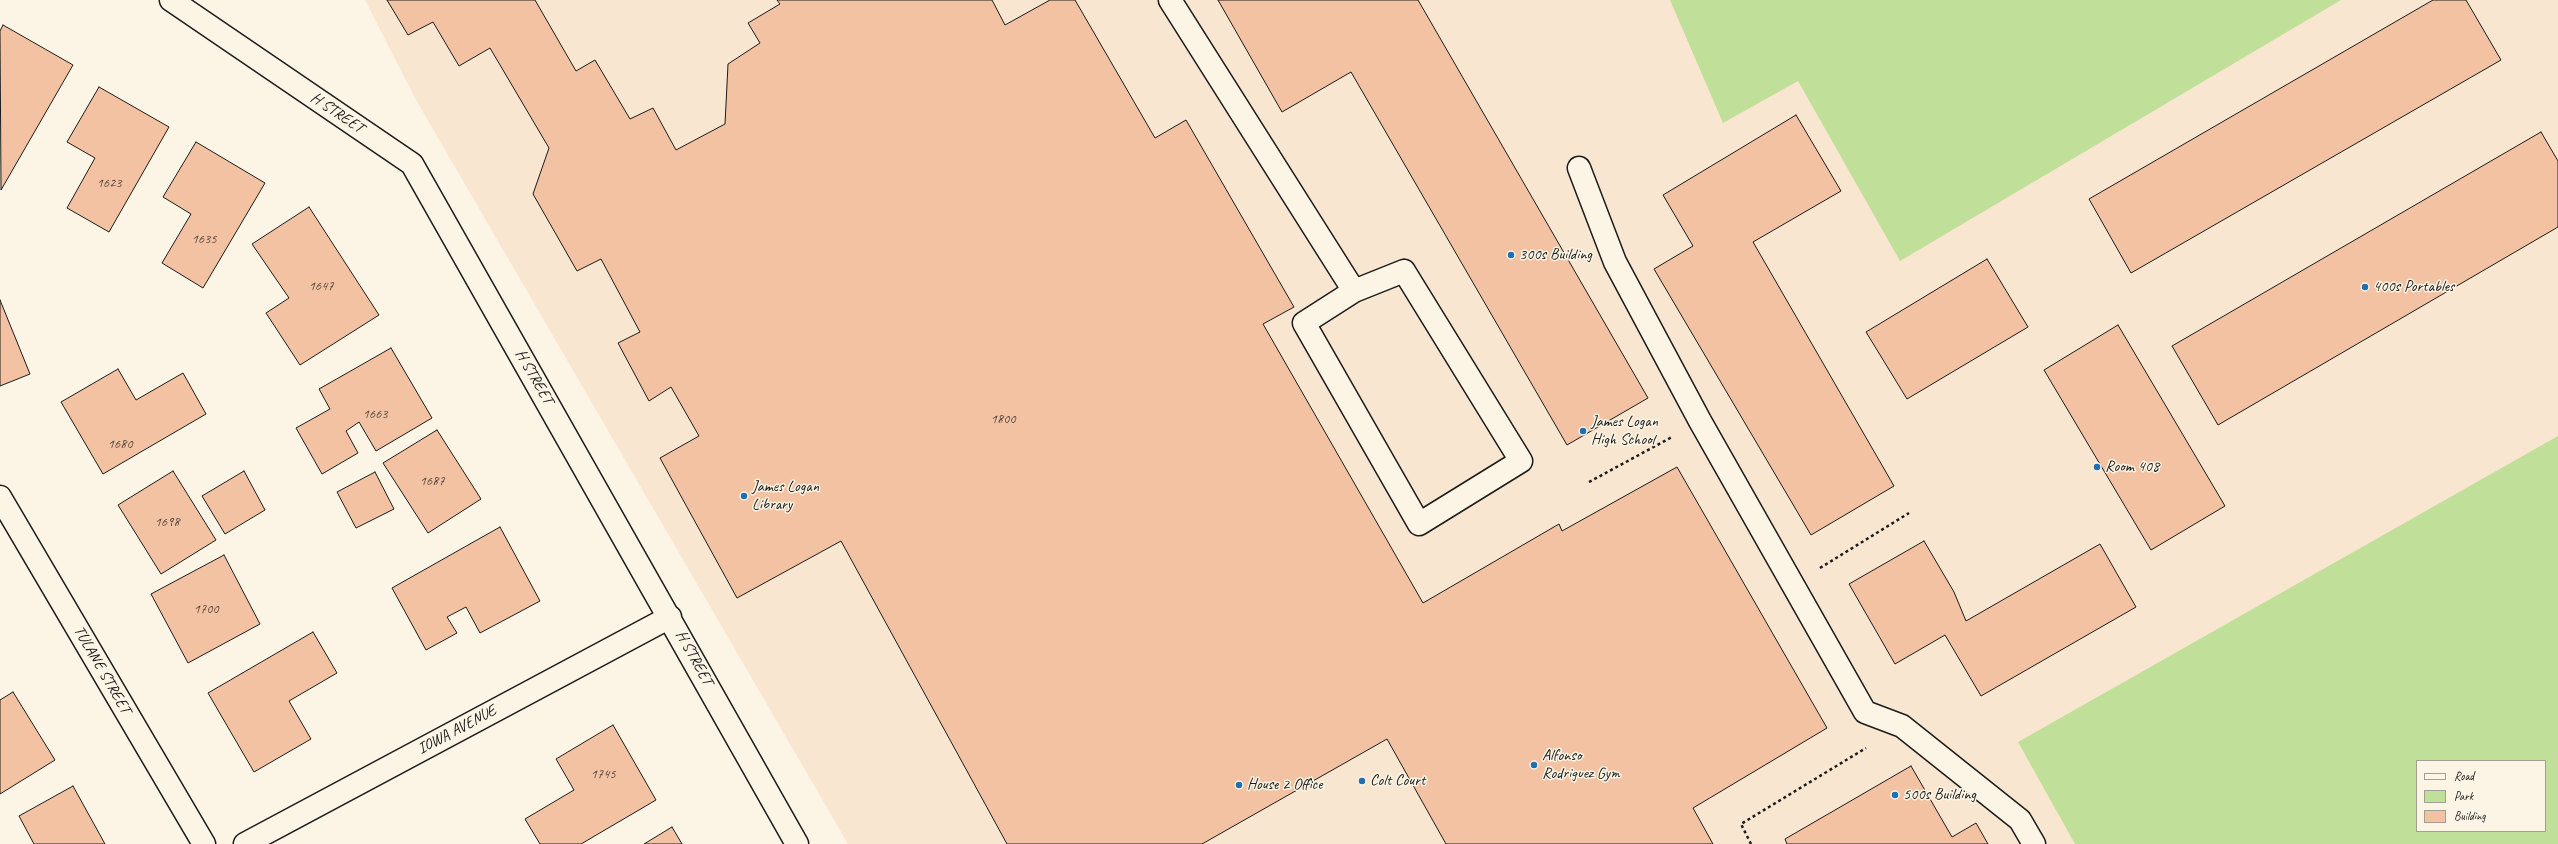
<!DOCTYPE html>
<style>
body{margin:0}
#map{position:relative;width:2558px;height:844px;overflow:hidden;background:#fcf5e5;font-family:Caveat,sans-serif}
canvas{display:block}
.legend{position:absolute;left:2416px;top:760px;width:130px;height:72px;box-sizing:border-box;background:#fcf5e5;border:1px solid #a29e95;margin:0;padding:5px 7px;list-style:none;font-size:12px;color:#1c1c1c}
.legend li{display:flex;align-items:center;gap:8px;height:20px}
.legend b{width:20px;border:1px solid #a29e95}
</style>
<div id="map">
<canvas width="2558" height="844"></canvas>
<ul class="legend">
<li><b style="height:5px;background:#fcf5e5"></b>Road</li>
<li><b style="height:11px;background:#c0df98"></b>Park</li>
<li><b style="height:11px;background:#f2c2a2"></b>Building</li>
</ul>
</div>
<script>
const context = document.querySelector('canvas').getContext('2d');
context.lineJoin = 'round';
function paint(path, color) { context.fillStyle = color; context.fill(path, 'evenodd'); }
const poly = rows => new Path2D(rows.map(r => 'M' + r).join(''));
function stroke(path, color, width, dash) { context.strokeStyle = color; context.lineWidth = width; context.lineCap = dash ? 'butt' : 'round'; context.setLineDash(dash || []); context.stroke(path); }
function drawText(font, color, halo, rows, align = 'center') {
  context.font = font + ' Caveat,sans-serif'; context.lineWidth = 3; context.setLineDash([]); context.textBaseline = 'middle'; context.strokeStyle = halo; context.fillStyle = color; for (const [text, x, y, turn = 0] of rows) {
    context.save(); context.translate(x, y); context.rotate((+turn || 0) * Math.PI / 180); context.textAlign = isNaN(turn) ? turn : align; if (halo) context.strokeText(text, 0, 0); context.fillText(text, 0, 0); context.restore();
  }
}
const built = poly([
 [365,0,2558,0,2558,844,848,844,416,100],
 [2417,761,2545,761,2545,831,2417,831]
]);
const green = poly([
 [1670,0,2341,0,1900,261,1798,81,1723,123],
 [2558,436,2558,844,2075,844,2018,742],
 [2417,761,2545,761,2545,831,2417,831]
]);
const building = poly([
 [387,0,535,0,576,71,595,60,630,119,653,108,676,150,725,124,728,64,760,43,748,23,780,4,777,0,992,0,1005,25,1050,0,1075,0,1155,138,1186,120,1294,307,1263,324,1423,603,1559,524,1562,531,1677,467,1827,728,1693,808,1713,844,1446,844,1387,739,1202,844,1007,844,841,541,737,598,660,458,699,436,671,387,649,401,618,343,640,332,601,259,577,271,533,194,549,148,490,48,459,66,433,22,408,35,387,0],
 [1218,0,1418,0,1648,398,1567,445,1351,72,1282,112,1218,0],
 [2433,0,2466,0,2501,60,2131,273,2089,199,2433,0],
 [3,25,73,65,1,190,0,31,3,25],
 [99,87,169,127,109,232,67,208,95,158,67,142,99,87],
 [1796,115,1841,191,1753,242,1894,486,1811,535,1654,269,1693,246,1663,195,1796,115],
 [2541,132,2558,161,2558,227,2218,425,2172,346,2541,132],
 [196,142,265,183,203,288,162,263,191,214,163,197,196,142],
 [309,207,379,315,300,365,266,313,289,298,252,244,309,207],
 [1987,259,2028,327,1907,399,1866,332,1987,259],
 [0,300,30,374,0,386,0,300],
 [2118,325,2225,506,2151,550,2044,370,2118,325],
 [391,348,432,418,376,451,359,422,346,431,358,453,322,474,296,428,330,409,319,389,391,348],
 [118,369,136,400,183,373,206,414,103,474,61,402,118,369],
 [437,430,481,499,428,533,383,463,437,430],
 [173,471,216,540,161,574,118,505,173,471],
 [244,471,265,510,225,534,202,496,244,471],
 [375,472,394,509,356,528,337,492,375,472],
 [500,527,540,601,480,633,466,607,447,617,457,633,426,650,392,588,500,527],
 [1924,541,1954,592,1966,621,2100,544,2136,607,1981,696,1945,635,1895,664,1849,584,1924,541],
 [224,555,260,624,188,663,151,594,224,555],
 [313,632,337,673,289,701,311,739,254,772,208,693,313,632],
 [13,692,55,760,0,794,0,700,13,692],
 [613,725,656,800,581,844,540,844,525,819,574,790,556,759,613,725],
 [1911,766,1952,837,1976,823,1988,844,1787,844,1785,839,1911,766],
 [73,786,105,844,34,844,19,816,73,786],
 [672,827,682,844,644,844,672,827]
]);
const path = poly([
 [1589,482,1672,437],
 [1820,568,1909,513],
 [1751,844,1741,824,1866,748]
]);
const service = poly([
 [1170,0,1354,291],
 [1579,168,1615,262,1700,421,1865,712,1902,726,2020,820,2034,844],
 [1404,271,1521,461,1419,524,1304,323,1354,291,1404,271]
]);
const minor = poly([
 [171,0,412,164,797,844],
 [0,497,204,844],
 [245,844,670,617]
]);
const markers = [
 [1511,255,4,"#1f6fb2"],
 [2365,287,4,"#1f6fb2"],
 [1583,431,4,"#1f6fb2"],
 [2097,467,4,"#1f6fb2"],
 [744,496,4,"#1f6fb2"],
 [1534,765,4,"#1f6fb2"],
 [1362,781,4,"#1f6fb2"],
 [1239,785,4,"#1f6fb2"],
 [1895,795,4,"#1f6fb2"]
];
const numberNames = [
 ["1623",109,183],
 ["1635",204,239],
 ["1647",321,286],
 ["1663",375,414],
 ["1800",1003,419],
 ["1680",120,444],
 ["1687",432,481],
 ["1698",167,522],
 ["1700",206,609],
 ["1745",603,774]
];
const streetNames = [
 ["H STREET",337,113,34],
 ["H STREET",534,377,60],
 ["H STREET",694,658,61],
 ["TULANE STREET",102,670,60],
 ["IOWA AVENUE",457,730,-28]
];
const poiNames = [
 ["300s Building",1519,255],
 ["400s Portables",2373,287],
 ["James Logan",1591,422],
 ["High School",1591,440],
 ["Room 408",2105,467],
 ["James Logan",752,487],
 ["Library",752,505],
 ["Alfonso",1542,756],
 ["Rodriguez Gym",1542,774],
 ["Colt Court",1370,781],
 ["House 2 Office",1247,785],
 ["500s Building",1903,795]
];
paint(built, '#f9e6d1');
paint(green, '#c0df98');
paint(building, '#f2c2a2');
stroke(building, '#1c1c1c', 1);
stroke(service, '#1c1c1c', 25);
stroke(minor, '#1c1c1c', 25);
stroke(path, '#1c1c1c', 2.5, [3, 3]);
stroke(service, '#fcf5e5', 22);
stroke(minor, '#fcf5e5', 22);
for (const [x, y, r, color] of markers) { const dot = new Path2D(); dot.arc(x, y, r, 0, 2 * Math.PI); context.fillStyle = color; context.fill(dot); stroke(dot, '#fcf5e5', 1.5); }
drawText('14px', '#52463e', null, numberNames);
drawText('16px', '#1c1c1c', '#fcf5e5', streetNames);
drawText('16px', '#1c1c1c', '#fcf5e5', poiNames, 'left');
</script>
